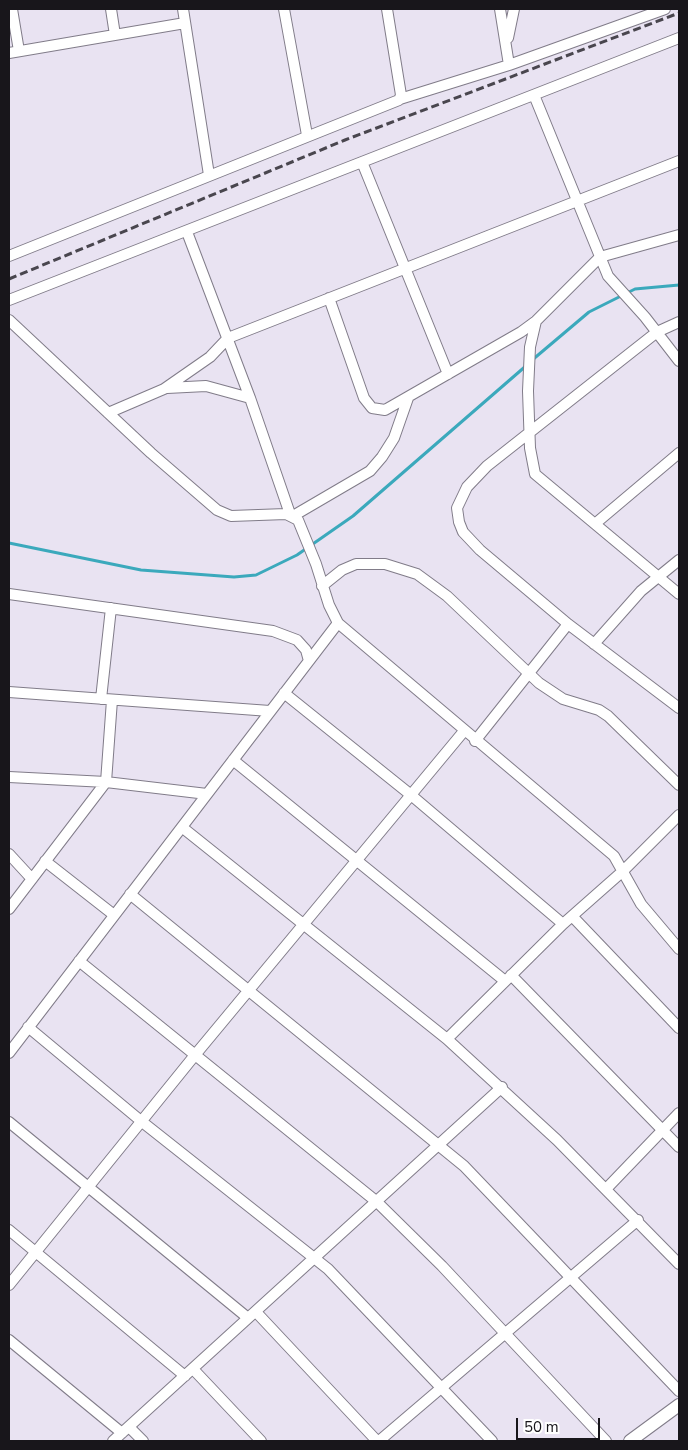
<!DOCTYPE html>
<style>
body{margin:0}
#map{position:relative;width:688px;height:1450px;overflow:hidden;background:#e9e3f2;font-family:"Nunito Sans",sans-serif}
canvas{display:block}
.frame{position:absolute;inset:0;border:10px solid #18161b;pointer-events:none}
.scale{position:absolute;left:516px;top:1418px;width:84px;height:22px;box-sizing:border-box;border:2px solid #18161b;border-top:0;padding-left:6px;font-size:15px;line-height:18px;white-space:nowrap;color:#18161b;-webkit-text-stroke:4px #fff;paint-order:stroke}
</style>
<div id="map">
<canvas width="688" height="1450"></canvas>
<div class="frame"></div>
<div class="scale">50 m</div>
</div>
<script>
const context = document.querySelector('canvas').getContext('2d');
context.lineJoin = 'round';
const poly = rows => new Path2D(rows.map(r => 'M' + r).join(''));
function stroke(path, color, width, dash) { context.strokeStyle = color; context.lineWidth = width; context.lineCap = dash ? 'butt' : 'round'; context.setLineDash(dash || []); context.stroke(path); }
const stream = poly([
 [531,361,589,312,635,289,679,285],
 [9,543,141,570,234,577,256,575,297,555,353,516,527,365]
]);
const minor = poly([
 [12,9,19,51],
 [111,9,115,35],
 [183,9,209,175],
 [284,9,307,135],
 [500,9,509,65],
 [508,38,514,9],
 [9,53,185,23],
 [534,95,608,276,645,317,679,361],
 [400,99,509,65,665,9],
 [362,162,448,374],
 [187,232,250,398,290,514],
 [9,256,399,100,401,95,387,9],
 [329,298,364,398,372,408,385,410,521,332,536,321,600,257,679,235],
 [9,300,679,38],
 [9,320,151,453,217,510,231,516,286,514,298,520,316,564,329,605,338,623,614,856,641,904,679,949],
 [536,321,530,347,528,391,530,448,535,474,679,594],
 [679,322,657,332,487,466,467,487,457,508,459,522,463,532,480,550,568,624,679,708],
 [167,388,206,386,250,398],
 [108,413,164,389,210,357,228,338,679,161],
 [293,516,370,471,382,457,394,438,408,398],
 [596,523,679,453],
 [322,586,342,570,356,564,385,564,417,574,447,596,539,683,563,699,599,710,608,716,679,785],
 [9,594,273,631,297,640,306,650,309,661],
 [594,644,641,591,679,560],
 [9,692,270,711],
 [284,693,411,795,563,924],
 [101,699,111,608],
 [475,741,568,624],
 [233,760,505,981],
 [9,777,106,782,207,794],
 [183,828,447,1039,557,1140,679,1264],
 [9,854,32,879],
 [45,861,114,915],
 [130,894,464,1166,679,1391],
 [9,909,106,782,112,700],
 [572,916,679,1028],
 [79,961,377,1202,442,1266,606,1441],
 [511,975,679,1147],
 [28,1027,141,1121,328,1269,492,1441],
 [447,1039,563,924,623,871,679,815],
 [9,1053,338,623],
 [9,1122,248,1318],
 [607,1188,679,1113],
 [9,1230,185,1376],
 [9,1285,195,1055,464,731],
 [256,1312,377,1441],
 [9,1340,122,1433],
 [193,1369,261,1441],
 [129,1427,143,1441],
 [113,1441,502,1087],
 [379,1441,638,1220]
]);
const tertiary = poly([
 [630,1441,679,1405]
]);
const rail = poly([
 [9,279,345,140,679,13]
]);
stroke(stream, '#3ba9bc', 3);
stroke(minor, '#817c89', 12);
stroke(tertiary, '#817c89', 14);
stroke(minor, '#fff', 10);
stroke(tertiary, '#fff', 12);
stroke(rail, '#49464e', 3, [8, 4]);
</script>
